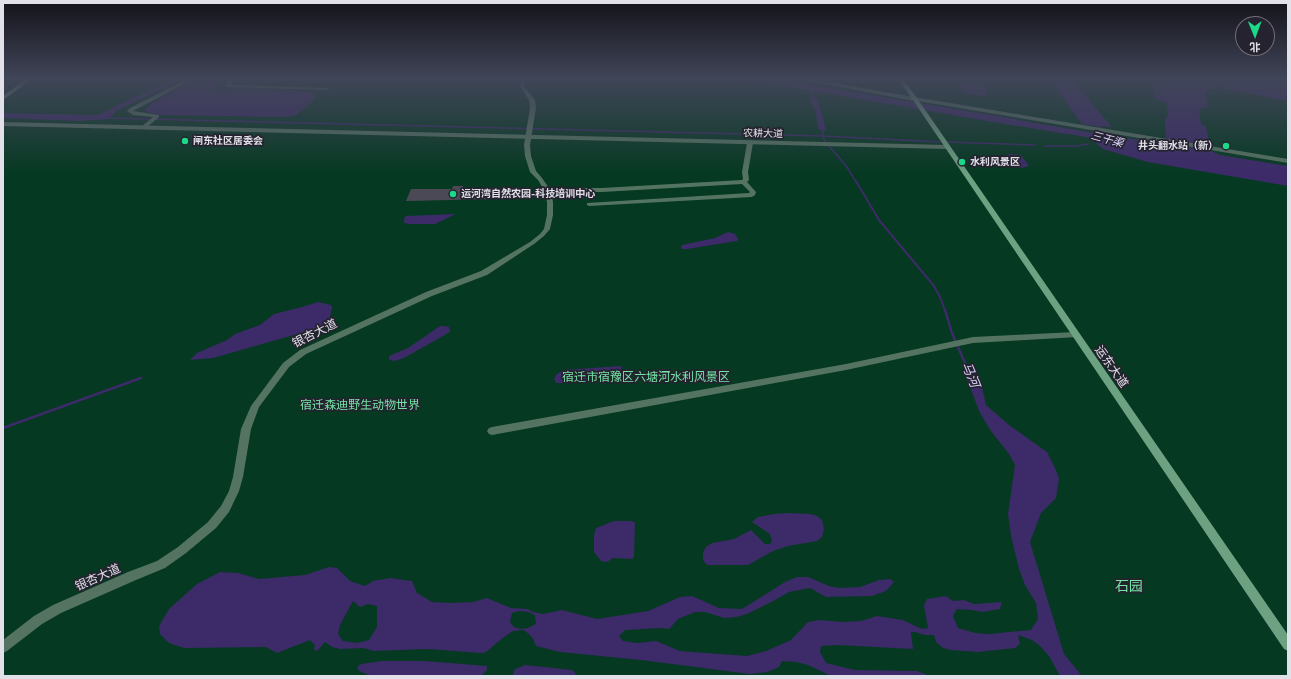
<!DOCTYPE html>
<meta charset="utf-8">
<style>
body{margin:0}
#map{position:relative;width:1291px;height:679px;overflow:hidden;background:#25232f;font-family:"Space Grotesk","Noto Sans SC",sans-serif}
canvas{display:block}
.frame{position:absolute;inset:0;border:4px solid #e2e1e9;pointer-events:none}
.north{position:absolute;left:1235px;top:16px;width:40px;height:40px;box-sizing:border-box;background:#25232f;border:1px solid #716f79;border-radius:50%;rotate:179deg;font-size:11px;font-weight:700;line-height:16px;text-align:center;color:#e2e1e9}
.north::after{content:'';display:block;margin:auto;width:14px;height:18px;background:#1bd988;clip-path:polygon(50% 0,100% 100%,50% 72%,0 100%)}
</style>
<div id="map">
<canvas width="1291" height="679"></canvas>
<div class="frame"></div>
<div class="north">北</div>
</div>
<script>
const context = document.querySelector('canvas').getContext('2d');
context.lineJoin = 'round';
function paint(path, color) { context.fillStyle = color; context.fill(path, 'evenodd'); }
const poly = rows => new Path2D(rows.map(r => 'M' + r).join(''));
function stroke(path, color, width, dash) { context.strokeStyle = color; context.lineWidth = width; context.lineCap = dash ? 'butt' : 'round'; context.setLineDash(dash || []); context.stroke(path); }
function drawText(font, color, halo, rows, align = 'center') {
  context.font = font + ' "Space Grotesk","Noto Sans SC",sans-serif'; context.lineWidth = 3.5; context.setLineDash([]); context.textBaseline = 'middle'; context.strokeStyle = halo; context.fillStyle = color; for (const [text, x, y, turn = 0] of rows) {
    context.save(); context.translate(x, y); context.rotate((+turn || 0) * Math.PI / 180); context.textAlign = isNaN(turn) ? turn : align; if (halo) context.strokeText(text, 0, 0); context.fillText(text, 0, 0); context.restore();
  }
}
const green = poly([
 [3,79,1288,79,1288,676,3,676]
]);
const water = poly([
 [173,79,182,79,118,110,108,119,78,121,3,118,3,113,98,115],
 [196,79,225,79,212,89,217,91,236,89,280,90,311,92,316,95,311,103,296,115,285,117,162,115,146,112,146,109,152,103],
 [741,79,774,79,1016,119,1021,123,1029,124,1029,126,1017,126],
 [1050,79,1071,79,1112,127,1102,126,1101,128,1096,126,1082,124],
 [1151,79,1288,79,1288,101,1216,87,1205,91,1208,107,1199,109,1201,124,1206,127,1211,151,1220,155,1288,166,1288,186,1148,162,1103,149,1091,138,1053,131,1047,128,1052,126,1100,134,1101,132,1105,133,1107,135,1166,144,1165,120,1168,115,1167,103,1155,99],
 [962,83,986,87,985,96,961,92],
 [810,98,817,98,822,114,826,131,818,129,816,114],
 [1009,154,1021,155,1029,166,1021,168,1011,167,1004,156],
 [456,214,435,224,410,224,404,223,404,219,406,216],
 [728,232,735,234,738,239,737,241,687,249,682,249,681,248,682,245,715,238],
 [318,302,331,305,332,308,329,321,322,327,213,358,190,360,197,353,227,340,235,334,260,325,274,314,302,307],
 [440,326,444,326,449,327,450,332,404,358,395,361,389,360,389,356,408,348],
 [621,366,621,376,562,383,556,383,554,379,556,375,563,370],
 [970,375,980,378,986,405,1009,425,1047,452,1056,470,1059,479,1056,498,1041,513,1030,542,1064,654,1082,676,1060,676,1049,656,1040,646,1032,640,1018,635,1020,644,1015,648,977,652,951,650,943,648,936,642,934,635,925,635,915,632,911,632,913,649,837,645,821,646,820,652,826,663,855,670,917,671,930,676,831,676,808,665,796,662,782,661,779,667,767,672,750,674,641,660,560,652,536,646,532,637,524,630,513,631,504,637,486,652,481,653,428,649,374,651,363,648,340,649,332,647,325,642,317,651,314,650,315,645,310,640,277,653,266,647,184,648,169,643,160,634,159,626,169,609,197,584,220,572,238,573,259,579,305,575,329,567,337,568,350,581,365,586,373,581,390,578,412,581,417,593,432,602,450,603,473,602,487,598,511,608,527,609,533,612,543,614,562,610,597,619,648,611,680,597,692,596,719,608,742,609,785,582,797,577,808,577,829,586,839,588,860,587,879,580,890,579,894,582,886,591,872,596,826,597,810,588,789,592,773,601,747,614,736,617,724,618,705,612,695,612,678,619,669,629,661,628,625,630,619,636,623,641,637,643,656,641,680,651,747,656,766,651,791,640,808,622,820,620,843,622,861,621,877,616,903,620,922,629,928,628,924,606,927,599,946,596,953,601,964,600,974,604,1002,602,1000,609,982,612,972,610,957,609,953,616,958,628,975,633,989,634,1031,630,1038,619,1036,603,1025,585,1019,569,1011,536,1008,514,1015,465,1009,454,991,431,979,411,966,376],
 [353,601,360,607,368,604,377,606,377,627,369,640,357,643,343,641,338,634,340,625],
 [519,611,528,612,535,615,536,624,528,628,520,629,514,627,510,622,512,613],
 [788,513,811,514,817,516,822,520,824,529,822,537,817,541,788,546,773,551,748,565,707,565,703,560,703,552,706,547,712,543,734,539,751,530,765,544,770,544,772,541,770,534,752,522,758,517,774,514],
 [614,521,632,521,635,523,634,557,632,559,613,558,607,562,601,561,594,552,594,535,596,528],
 [381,661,425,661,487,666,487,670,481,676,371,676,359,671,357,667,361,664],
 [525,665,572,670,576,674,574,676,512,676,515,669]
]);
const streamFar2 = poly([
 [810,89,814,101],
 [107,118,823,136,940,142],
 [822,129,824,140,847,167,856,182],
 [948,142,1035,145],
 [1045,146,1076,146,1088,144]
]);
const streamFar1 = poly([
 [856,181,879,220,934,286,941,299,945,311]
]);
const stream = poly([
 [945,310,952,333,971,377],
 [3,428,141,378]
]);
const river = poly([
 [1011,119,1066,128,1071,131,1066,134,1008,124,1006,122,1011,119]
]);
const building = poly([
 [453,186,463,186,463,188,499,188,496,199,406,201,411,189,452,189]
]);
const minor = poly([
 [187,79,194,79,133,111,159,115,159,117,146,128,141,127,153,117,133,115,127,111,130,108,187,79],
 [230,79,235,79,231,85,328,88,330,89,328,90,225,87,225,86,230,79],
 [522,79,527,79,524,86,535,100,536,108,530,145,531,156,536,171,542,178,549,188,602,188,742,180,743,179,742,172,747,143,750,141,753,143,748,172,749,180,747,182,756,192,755,195,752,197,589,206,587,205,587,203,749,193,750,192,742,184,602,192,551,192,553,202,553,215,550,229,544,236,534,244,487,275,432,296,306,354,289,367,259,407,251,429,243,477,239,491,229,512,216,528,186,553,165,568,136,580,61,613,42,624,7,651,3,653,3,640,34,616,53,605,128,572,157,561,178,547,208,522,221,506,229,491,233,477,241,429,251,406,283,363,300,350,426,292,481,271,530,242,540,234,544,229,547,215,547,202,544,190,538,180,530,172,525,156,524,145,530,108,529,100,520,86,522,79],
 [797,79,810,79,914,97,917,99,914,101,797,79],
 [1075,332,1078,333,1079,335,1078,337,973,343,846,370,492,435,489,434,487,431,489,428,492,427,846,364,973,337,1075,332]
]);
const tertiary = poly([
 [914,97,1288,159,1288,163,912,100,912,98,914,97],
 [3,122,947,145,950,147,947,149,3,126,3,122]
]);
const secondary = poly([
 [26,79,32,79,3,100,3,96,26,79],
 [898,79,903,79,919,101,1288,635,1288,651,1284,649,915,103,898,79]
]);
const markers = [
 [185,141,4,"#1bd988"],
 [1226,146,4,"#1bd988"],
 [962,162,4,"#1bd988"],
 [453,194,4,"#1bd988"]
];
const farStreetnames = [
 ["农耕大道",763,134,1]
];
const farPoinames = [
 ["闸东社区居委会",193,141],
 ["井头翻水站（新）",1218,146,"right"],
 ["水利风景区",970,162],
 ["运河湾自然农园-科技培训中心",461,194]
];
const farWaternames = [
 ["三干渠",1107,140,15]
];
const streetNames = [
 ["银杏大道",315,334,-27],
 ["运东大道",1111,367,55],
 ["银杏大道",98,578,-24]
];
const parkNames = [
 ["宿迁市宿豫区六塘河水利风景区",646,378],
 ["宿迁森迪野生动物世界",360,406]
];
const waterNames = [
 ["马河",970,375,68]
];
const nearParknames = [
 ["石园",1129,587]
];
paint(green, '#053921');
paint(water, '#3c2a69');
stroke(streamFar2, '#3c2a69', 1.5);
stroke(streamFar1, '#3c2a69', 2);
stroke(stream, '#3c2a69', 2.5);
paint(river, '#3c2a69');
paint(building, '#4b4956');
paint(minor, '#547461');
paint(tertiary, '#547461');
paint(secondary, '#6da182');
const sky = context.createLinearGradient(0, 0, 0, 175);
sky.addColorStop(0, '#14131a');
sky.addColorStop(0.45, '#404558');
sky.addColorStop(1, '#40455800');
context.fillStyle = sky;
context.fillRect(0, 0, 1291, 175);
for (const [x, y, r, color] of markers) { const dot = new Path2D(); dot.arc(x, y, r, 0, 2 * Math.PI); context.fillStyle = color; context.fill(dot); stroke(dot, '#25232f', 1.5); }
drawText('10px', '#e2e1e9', '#25232f', farStreetnames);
drawText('bold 10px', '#e2e1e9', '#25232f', farPoinames, 'left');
drawText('italic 11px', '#dcd6fe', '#25232f', farWaternames);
drawText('12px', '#e2e1e9', '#25232f', streetNames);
drawText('12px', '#73e4a5', '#25232f', parkNames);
drawText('italic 13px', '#dcd6fe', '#25232f', waterNames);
drawText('14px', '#73e4a5', '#25232f', nearParknames);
</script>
